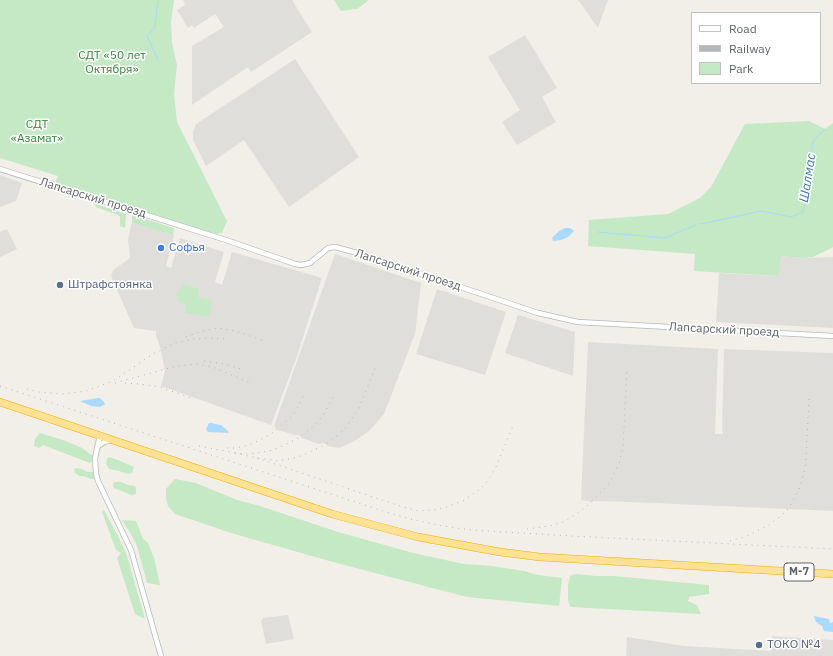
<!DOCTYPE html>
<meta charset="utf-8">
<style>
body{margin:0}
#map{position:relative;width:833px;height:656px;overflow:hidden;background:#f1efe8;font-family:"IBM Plex Sans",sans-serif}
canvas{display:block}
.legend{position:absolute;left:691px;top:12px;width:130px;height:72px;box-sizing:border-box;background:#fff;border:1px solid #bfc1c3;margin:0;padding:5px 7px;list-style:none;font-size:12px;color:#5f6368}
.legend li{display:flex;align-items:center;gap:8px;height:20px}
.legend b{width:20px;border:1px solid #bfc1c3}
</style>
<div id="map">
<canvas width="833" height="656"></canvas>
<ul class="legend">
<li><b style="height:5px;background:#fff"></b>Road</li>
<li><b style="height:5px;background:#b6b7b8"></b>Railway</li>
<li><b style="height:11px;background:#c5e8c5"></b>Park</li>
</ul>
</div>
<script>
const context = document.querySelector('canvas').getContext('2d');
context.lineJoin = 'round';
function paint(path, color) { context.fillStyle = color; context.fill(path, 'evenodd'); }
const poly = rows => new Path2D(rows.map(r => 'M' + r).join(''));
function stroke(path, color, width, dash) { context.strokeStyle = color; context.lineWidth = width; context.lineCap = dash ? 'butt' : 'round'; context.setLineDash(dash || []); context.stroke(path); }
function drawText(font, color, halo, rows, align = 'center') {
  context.font = font + ' "IBM Plex Sans",sans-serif'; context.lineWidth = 3; context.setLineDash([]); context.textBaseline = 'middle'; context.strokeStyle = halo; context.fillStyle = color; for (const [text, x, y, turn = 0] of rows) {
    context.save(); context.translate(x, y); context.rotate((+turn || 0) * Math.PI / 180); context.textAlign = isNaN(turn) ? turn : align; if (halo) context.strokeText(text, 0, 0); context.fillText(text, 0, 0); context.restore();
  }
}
const industrial = poly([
 [183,0,292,0,312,32,251,72,248,67,192,105,192,46,224,27,215,14,194,28,192,25,188,28,177,10,185,5],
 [578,0,608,0,598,28],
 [525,35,557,88,542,97,556,122,517,145,502,122,520,110,488,57],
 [295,59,359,157,289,207,244,140,206,166,193,140,193,132,196,124],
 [0,175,22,183,16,201,0,207],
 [132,223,174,235,166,266,171,268,180,238,224,252,215,282,222,285,232,252,322,278,296,359,271,425,161,386,165,371,161,350,156,335,156,331,134,328,111,276,113,270,129,259,130,255,128,240,131,225],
 [7,229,17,249,0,257,0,232],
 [335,254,421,283,415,334,384,414,369,431,353,442,339,448,328,446,324,443,319,444,302,438,299,435,295,435,278,430,274,426],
 [780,256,803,258,833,257,833,328,716,322,719,273,778,276],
 [437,289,506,312,485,375,416,354,426,323],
 [518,315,575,332,573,376,505,353],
 [588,342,718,349,715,434,723,434,723,431,722,431,724,349,833,353,833,511,631,502,594,501,592,502,581,500],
 [288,615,294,639,266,644,261,621,263,618],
 [772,636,833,640,833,656,626,656,627,637,684,646,771,651]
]);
const green = poly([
 [0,0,174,0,171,22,172,43,177,65,174,94,177,122,227,221,222,233,215,234,55,183,58,176,0,158],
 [334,0,369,0,357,9,341,11],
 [809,121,825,129,833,123,833,247,813,257,803,258,781,256,778,276,694,271,695,254,588,246,589,220,668,214,700,198,711,187,745,124],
 [94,203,126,214,125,228,120,226,120,216,96,207],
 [132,215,174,228,173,235,132,223],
 [184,284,199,289,197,297,212,301,209,317,185,313,186,304,179,302,176,295],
 [40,433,63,440,82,448,90,454,94,456,93,460,90,463,43,445,39,448,34,446,35,439],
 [109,457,118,460,134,467,132,473,128,474,119,471,109,469,106,464,107,459],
 [77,468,82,469,87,472,93,472,95,476,94,479,91,479,83,476,80,476,75,473,74,469],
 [175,479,196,483,237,500,260,506,338,532,413,553,464,564,492,566,524,571,538,575,562,578,559,606,467,597,333,562,231,533,175,514,168,506,166,499,166,489],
 [115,482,121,482,128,485,135,486,136,488,136,494,131,495,114,488,113,484],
 [104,510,119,538,127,556,145,619,135,614,117,558,121,553,116,550,102,512],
 [122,520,136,521,143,539,148,543,154,558,160,585,147,583,137,546,132,536],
 [575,574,596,576,613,576,709,585,709,594,689,597,688,601,697,605,701,614,570,607,568,600,568,585,570,576]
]);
const water = poly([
 [565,228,570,228,573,230,574,231,568,237,561,240,553,241,552,238,559,231],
 [98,398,100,398,104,402,105,404,104,405,100,407,91,406,80,401],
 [209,423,211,423,221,425,229,432,228,433,208,432,206,429],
 [814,616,829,619,830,623,833,622,833,632,824,631,822,626,816,622]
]);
const stream = poly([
 [158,60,147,36,155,27,158,0],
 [701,224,761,211,791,217,803,212,809,189,810,161,813,141,825,129],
 [598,232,665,238,695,225]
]);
const minor = poly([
 [0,169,226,240,295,264,301,265,310,263,328,248,335,247,365,255,538,313,578,322,833,336],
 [100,435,95,458,96,474,98,481,131,550,161,656],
 [97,447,104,442,112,440]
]);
const highway = poly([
 [0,402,332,514,418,537,500,552,540,557,833,574]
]);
const rail = poly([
 [186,337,202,331,219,328,235,331,265,341],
 [204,361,225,364,244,370],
 [115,383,173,367,187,365,195,364,207,366,215,368,250,383],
 [125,383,139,384,160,387,191,398],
 [0,386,386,512,414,520,443,526,471,530,571,536,833,549],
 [27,389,39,392,63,394,86,391,113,381,153,354,175,343,193,339,211,338,227,339],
 [199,446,235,453,249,454,269,451,283,446,300,437,315,425,323,415,335,394],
 [227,448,234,448,245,446,254,443,271,434,292,416,298,407,305,392],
 [235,453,257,458,279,461,298,457,308,453,326,444,339,434,347,426,359,408,376,366],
 [257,458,403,507,419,511,434,510,444,508,463,501,480,489,487,482,496,467,514,423],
 [527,529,549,526,563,522,570,518,586,507,604,489,611,480,619,463,623,447,627,369],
 [730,541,747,536,767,526,782,515,788,509,793,501,799,489,804,473,806,458,809,399]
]);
const markers = [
 [161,248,4,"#3f7fe0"],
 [60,285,4,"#5c6f8a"],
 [759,645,4,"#5c6f8a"]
];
const shields = [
 [799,572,30]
];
const shieldNames = [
 ["М-7",799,572]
];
const parkNames = [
 ["СДТ «50 лет",112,56],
 ["Октября»",112,70],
 ["СДТ",37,125],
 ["«Азамат»",37,139]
];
const streetNames = [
 ["Лапсарский проезд",93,198,17],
 ["Лапсарский проезд",408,270,18],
 ["Лапсарский проезд",724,330,3]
];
const shopNames = [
 ["Софья",169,248]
];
const serviceNames = [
 ["Штрафстоянка",68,285],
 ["ТОКО №4",767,645]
];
const waterNames = [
 ["Шалмас",808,178,-81]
];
paint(industrial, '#e0deda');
paint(green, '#c5e8c5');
paint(water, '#aadaff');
stroke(stream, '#aadaff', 1);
stroke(minor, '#b5b8bc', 6);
stroke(highway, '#f9ab00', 8);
stroke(minor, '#fff', 4.5);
stroke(highway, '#fde293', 7);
stroke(rail, '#b6b7b8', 1, [1, 5]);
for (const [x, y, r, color] of markers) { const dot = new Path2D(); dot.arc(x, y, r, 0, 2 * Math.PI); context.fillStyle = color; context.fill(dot); stroke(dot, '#fff', 1.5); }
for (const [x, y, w] of shields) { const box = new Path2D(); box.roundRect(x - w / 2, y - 9, w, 18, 3); context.fillStyle = '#fff'; context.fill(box); stroke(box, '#5f6368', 1); }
drawText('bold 11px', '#5f6368', null, shieldNames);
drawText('12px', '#348238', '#fff', parkNames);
drawText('12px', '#5f6368', '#fff', streetNames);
drawText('12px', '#366cbe', '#fff', shopNames, 'left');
drawText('12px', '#4e5e75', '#fff', serviceNames, 'left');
drawText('italic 13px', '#4174aa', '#fff', waterNames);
</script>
